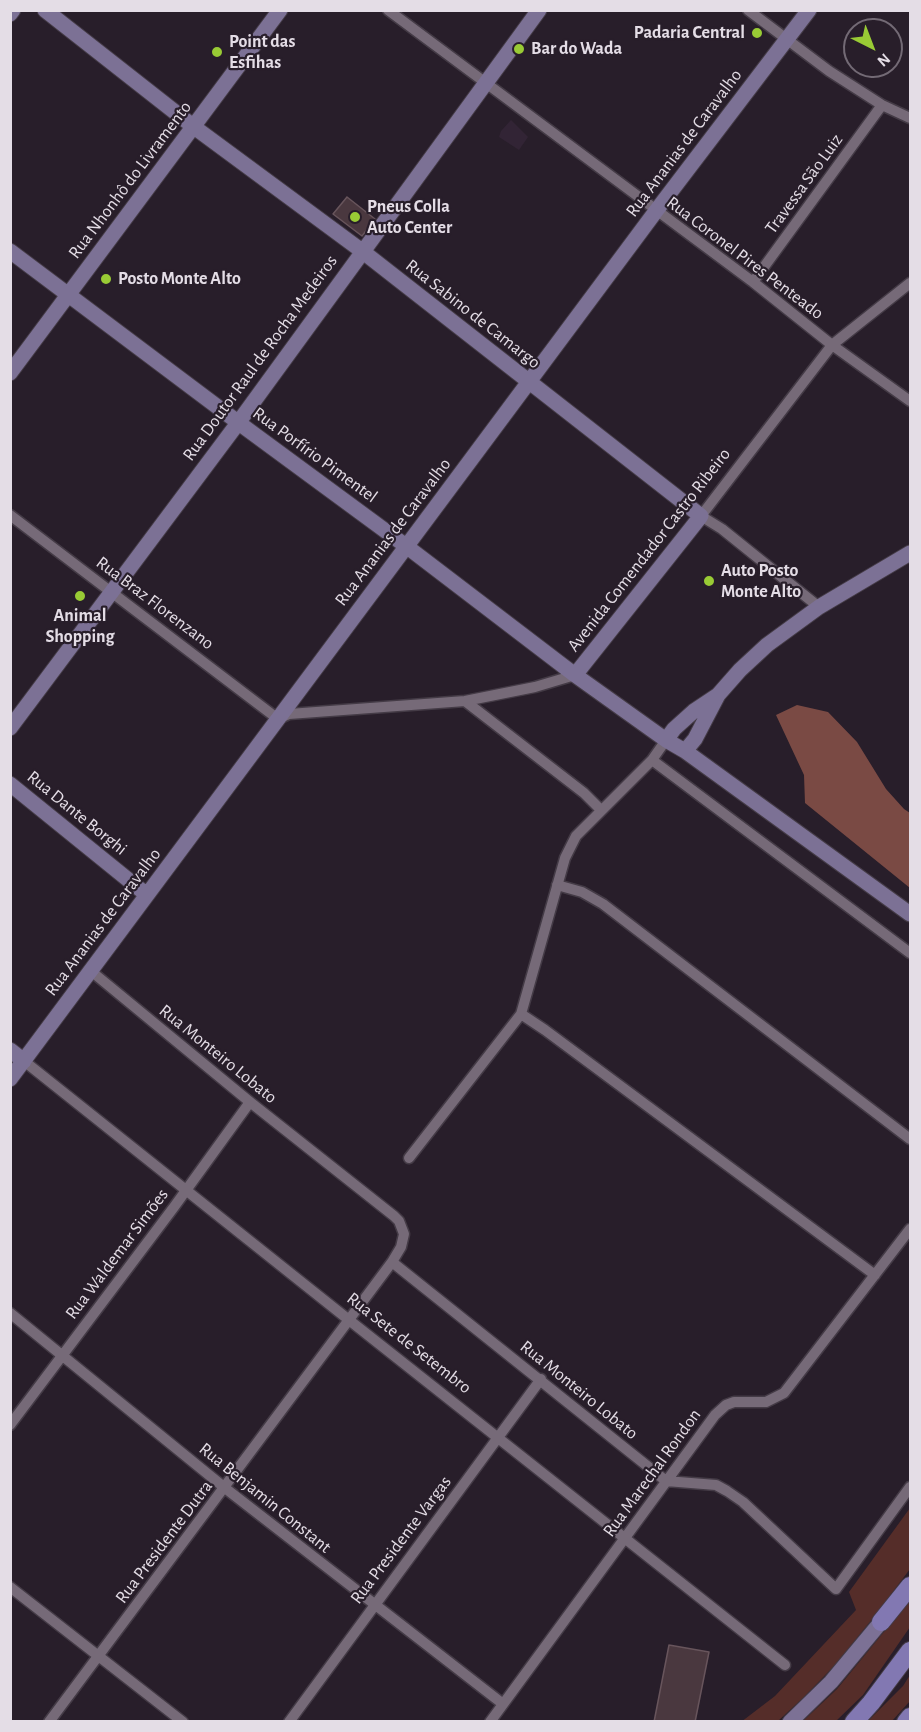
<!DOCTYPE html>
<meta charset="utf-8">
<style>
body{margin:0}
#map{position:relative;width:921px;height:1732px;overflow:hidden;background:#281e2a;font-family:"Alegreya Sans",sans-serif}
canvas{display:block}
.frame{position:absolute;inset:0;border:12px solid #e4dde6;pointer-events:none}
.north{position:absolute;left:843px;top:18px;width:60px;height:60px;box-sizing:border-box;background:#281e2a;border:2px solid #736a75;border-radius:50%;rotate:138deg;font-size:16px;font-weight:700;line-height:24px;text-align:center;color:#e4dde6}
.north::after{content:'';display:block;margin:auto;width:21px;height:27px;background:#99cb35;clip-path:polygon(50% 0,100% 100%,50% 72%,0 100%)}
</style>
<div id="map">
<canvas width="921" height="1732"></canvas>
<div class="frame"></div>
<div class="north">N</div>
</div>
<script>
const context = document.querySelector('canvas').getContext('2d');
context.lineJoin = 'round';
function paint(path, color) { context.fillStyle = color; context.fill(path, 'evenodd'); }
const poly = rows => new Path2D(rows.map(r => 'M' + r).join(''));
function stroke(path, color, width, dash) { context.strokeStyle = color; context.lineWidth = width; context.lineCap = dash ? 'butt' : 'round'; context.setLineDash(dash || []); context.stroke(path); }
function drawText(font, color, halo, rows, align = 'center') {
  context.font = font + ' "Alegreya Sans",sans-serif'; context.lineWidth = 4.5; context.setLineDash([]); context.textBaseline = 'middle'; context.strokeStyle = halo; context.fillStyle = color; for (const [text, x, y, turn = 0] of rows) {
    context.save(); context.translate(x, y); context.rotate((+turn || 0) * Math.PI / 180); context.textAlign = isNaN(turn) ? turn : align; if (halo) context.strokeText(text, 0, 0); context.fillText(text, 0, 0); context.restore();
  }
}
const built = poly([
 [511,120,528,137,519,150,499,137,501,131]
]);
const green = poly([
 [910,1508,910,1569,873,1618,834,1666,804,1697,778,1721,741,1722,775,1696,856,1610,849,1592],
 [910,1600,910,1627,863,1695,836,1721,803,1721,837,1689],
 [910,1675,910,1701,892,1721,868,1721,903,1686]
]);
const forest = poly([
 [797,705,828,712,857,742,886,789,904,809,910,813,910,888,805,803,804,775,776,715]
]);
const building = poly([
 [347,197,375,219,362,236,333,214,347,197],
 [669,1645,709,1652,695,1722,654,1722,669,1645]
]);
const street = poly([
 [388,10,753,282,832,345,910,401],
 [748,10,829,71,882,105,910,118],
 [753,282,882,105],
 [10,515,278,719,289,714,465,701,535,687,575,675],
 [819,607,722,529,701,516,832,345,910,283],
 [465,701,584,793,601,810],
 [652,760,910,953],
 [557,885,582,892,603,904,910,1139],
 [521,1014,545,1030,875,1275],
 [24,1061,349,1320,785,1665],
 [409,1158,521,1014,565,858,576,836,652,760,666,740],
 [392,1262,666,1481,716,1485,727,1491,743,1502,836,1589,910,1487],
 [10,1313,225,1488,503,1704],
 [10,1425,174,1207,250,1102],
 [10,1587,183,1722],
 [49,1722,392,1262,401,1247,404,1234,399,1221,394,1216,250,1102,91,971],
 [289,1722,541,1379],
 [490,1722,715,1415,726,1405,734,1402,766,1402,784,1393,910,1229]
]);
const secondary = poly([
 [45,10,194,127,362,251,701,516,575,675],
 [10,14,13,10],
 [10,251,247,429,406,546,575,675,666,740,685,751,910,914],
 [10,373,280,10],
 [10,728,238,423,539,10],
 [666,740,674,729,694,711,718,695,740,670,767,645,819,607,910,553],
 [685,751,695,739,718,695],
 [10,784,147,895],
 [10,1050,24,1061],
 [10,1079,656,211,809,10],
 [790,1722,831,1682,881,1622]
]);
const primary = poly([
 [881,1622,910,1586],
 [854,1722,871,1703,910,1651],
 [906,1722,910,1717]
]);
const markers = [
 [757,33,6,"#99cb35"],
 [519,49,6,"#99cb35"],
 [217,52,6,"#99cb35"],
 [355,217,6,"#99cb35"],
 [106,279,6,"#99cb35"],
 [709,581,6,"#99cb35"],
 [80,596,6,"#99cb35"]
];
const poiNames = [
 ["Padaria Central",745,33,"right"],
 ["Point das",229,42],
 ["Esfihas",229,63],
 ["Bar do Wada",531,49],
 ["Pneus Colla",367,207],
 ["Auto Center",367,228],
 ["Posto Monte Alto",118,279],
 ["Auto Posto",721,571],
 ["Monte Alto",721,592],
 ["Animal",80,616,"center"],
 ["Shopping",80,637,"center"]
];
const streetNames = [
 ["Rua Ananias de Caravalho",684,143,-53],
 ["Rua Nhonhô do Livramento",130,180,-53],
 ["Travessa São Luiz",804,184,-54],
 ["Rua Coronel Pires Penteado",745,258,37],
 ["Rua Sabino de Camargo",473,314,38],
 ["Rua Doutor Raul de Rocha Medeiros",260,358,-54],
 ["Rua Porfírio Pimentel",315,455,36],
 ["Rua Ananias de Caravalho",393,532,-53],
 ["Avenida Comendador Castro Ribeiro",649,550,-52],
 ["Rua Braz Florenzano",155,603,37],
 ["Rua Dante Borghi",77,813,39],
 ["Rua Ananias de Caravalho",103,922,-53],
 ["Rua Monteiro Lobato",218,1054,39],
 ["Rua Waldemar Simões",117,1254,-53],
 ["Rua Sete de Setembro",409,1343,38],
 ["Rua Monteiro Lobato",579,1390,39],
 ["Rua Marechal Rondon",652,1473,-54],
 ["Rua Benjamin Constant",265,1498,39],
 ["Rua Presidente Vargas",401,1540,-53],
 ["Rua Presidente Dutra",164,1542,-53]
];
paint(built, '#322435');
paint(green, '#552d29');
paint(forest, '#7a4a44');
paint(building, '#4a383f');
stroke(building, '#68555c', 1.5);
stroke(street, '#443b46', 13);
stroke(secondary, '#443b46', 17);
stroke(primary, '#443b46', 20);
stroke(street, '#766a78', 10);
stroke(secondary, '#7c7195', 15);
stroke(primary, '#8278b2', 18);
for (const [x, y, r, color] of markers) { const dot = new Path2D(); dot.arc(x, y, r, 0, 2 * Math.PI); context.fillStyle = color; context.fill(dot); stroke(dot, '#281e2a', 2); }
drawText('bold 18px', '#e4dde6', '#281e2a', poiNames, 'left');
drawText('18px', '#e4dde6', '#281e2a', streetNames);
</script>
